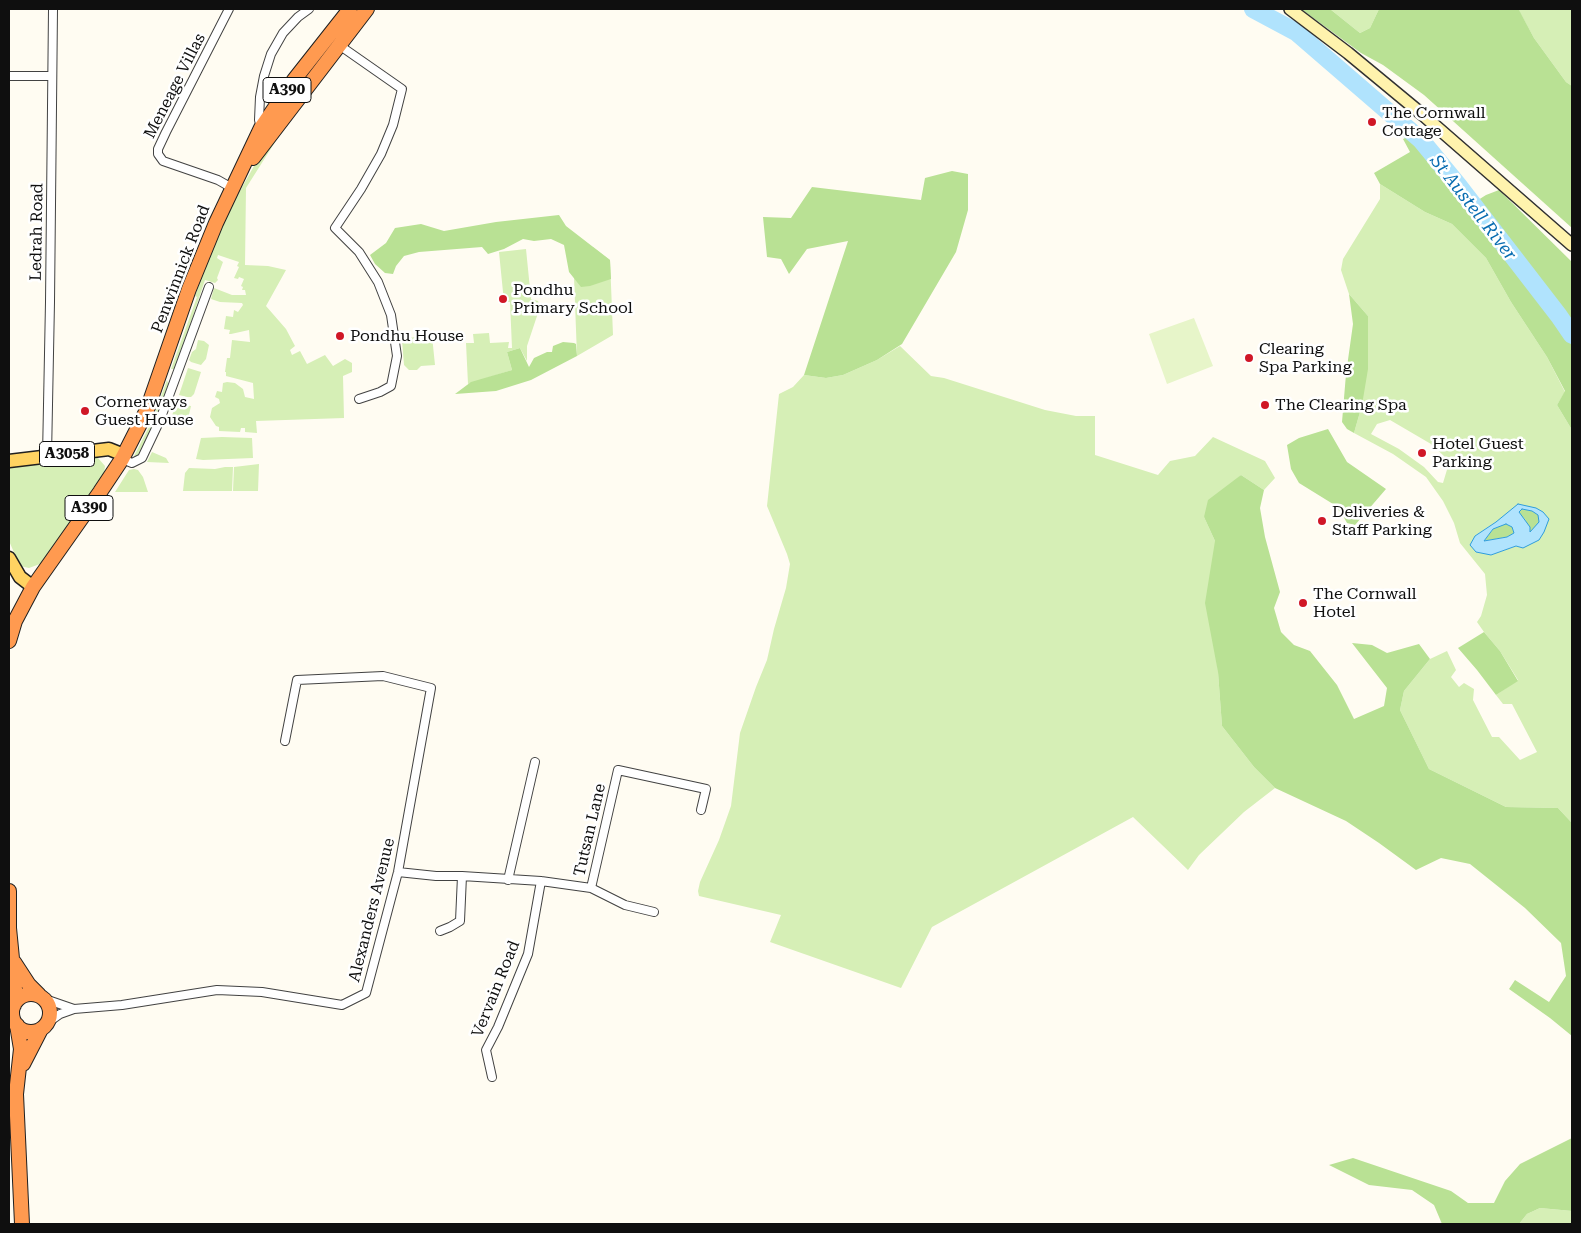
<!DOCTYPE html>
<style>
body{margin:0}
#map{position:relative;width:1581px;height:1233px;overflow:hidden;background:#fffcf2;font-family:"Roboto Serif",serif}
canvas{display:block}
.frame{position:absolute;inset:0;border:10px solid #0f0f0f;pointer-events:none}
</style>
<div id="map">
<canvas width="1581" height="1233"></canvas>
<div class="frame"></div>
</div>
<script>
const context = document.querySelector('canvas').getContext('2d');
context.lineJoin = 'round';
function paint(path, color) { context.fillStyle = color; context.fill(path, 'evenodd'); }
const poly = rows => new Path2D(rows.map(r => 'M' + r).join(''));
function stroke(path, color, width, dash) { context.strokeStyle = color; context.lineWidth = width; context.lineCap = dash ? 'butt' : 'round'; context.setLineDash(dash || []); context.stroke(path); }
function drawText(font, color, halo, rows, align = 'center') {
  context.font = font + ' "Roboto Serif",serif'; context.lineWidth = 5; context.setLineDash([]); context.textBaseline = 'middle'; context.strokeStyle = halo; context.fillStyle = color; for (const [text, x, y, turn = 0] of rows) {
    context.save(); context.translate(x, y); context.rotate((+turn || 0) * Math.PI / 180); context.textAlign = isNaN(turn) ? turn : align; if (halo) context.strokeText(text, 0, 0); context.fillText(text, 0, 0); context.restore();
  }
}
const green = poly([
 [1330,9,1379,9,1370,28,1360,33],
 [1518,9,1572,9,1572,86,1566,82,1534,38],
 [303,98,246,188,245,265,268,266,286,270,266,306,286,329,295,346,290,350,292,355,300,351,307,364,325,355,333,366,345,359,352,363,352,372,343,376,344,418,256,421,257,433,245,432,245,428,241,428,240,432,219,431,219,427,216,426,210,417,212,408,220,403,219,399,215,397,217,391,222,392,223,383,227,382,235,383,243,389,245,397,254,399,253,383,226,376,226,372,225,372,227,358,230,358,232,340,250,342,249,330,231,334,229,334,230,330,224,329,226,316,233,317,234,310,238,312,243,305,242,303,220,302,211,299,214,288,232,295,246,295,245,290,242,290,243,287,241,286,244,279,239,277,238,279,234,278,239,267,237,266,239,262,218,255,217,258,223,262,217,278,218,280,215,283,205,280,177,364,174,369,171,369,197,297,195,296,205,268,227,214,254,166],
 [1380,184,1425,212,1452,224,1486,258,1511,302,1547,357,1565,392,1557,405,1572,430,1572,823,1558,808,1506,807,1429,769,1400,710,1404,691,1430,659,1447,651,1456,670,1451,677,1459,687,1464,683,1474,689,1473,700,1492,737,1499,737,1520,760,1537,752,1512,704,1503,704,1496,695,1518,680,1500,651,1484,632,1477,622,1481,616,1487,595,1485,574,1460,543,1454,523,1443,501,1426,477,1393,454,1354,433,1362,405,1368,316,1349,294,1341,270,1343,259,1380,199],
 [1390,420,1431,444,1444,456,1449,463,1443,483,1438,482,1424,467,1399,449,1371,434,1377,424],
 [1496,522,1523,548,1516,546,1491,555,1475,536],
 [593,247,610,260,613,335,577,356,574,277],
 [526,249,531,299,538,301,540,307,527,346,527,361,520,348,507,352,512,370,468,384,466,343,474,343,473,334,489,333,490,343,509,342,508,348,512,348,510,302,504,302,499,252],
 [432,336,435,365,421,366,417,370,409,370,404,365,402,340,406,338],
 [198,340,204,341,209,345,206,359,201,365,191,362,189,360,192,352,196,349],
 [900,346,931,376,944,378,1045,410,1076,416,1095,416,1095,455,1158,475,1170,461,1195,456,1213,437,1265,461,1275,478,1264,490,1241,475,1204,517,1215,541,1218,672,1222,726,1254,767,1275,788,1244,812,1199,855,1188,870,1133,817,932,927,901,988,770,942,781,915,699,896,698,891,700,882,719,840,731,806,740,733,756,687,767,660,774,629,786,588,790,564,787,554,767,506,779,394,793,387,804,375,826,378,843,375,877,360],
 [188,368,201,372,194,394,191,397,187,397,179,395],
 [167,380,169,386,155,423,140,454,136,458,134,456,152,421],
 [182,405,191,406,187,423,171,419,175,406],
 [222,437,252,438,253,458,203,460,196,459,201,438],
 [152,452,166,458,169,463,147,462],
 [91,454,98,458,105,466,104,474,40,564,29,568,20,566,9,541,9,468],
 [259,464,258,491,233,491,234,467],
 [225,467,233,467,232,491,183,491,185,473,189,468,215,469],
 [134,469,138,470,143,477,148,492,115,492,129,470],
 [1540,1208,1572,1211,1572,1224,1519,1224,1527,1214]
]);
const forest = poly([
 [1301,9,1330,9,1360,33,1370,28,1379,9,1519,10,1534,38,1566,82,1572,86,1572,228,1424,95,1383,65,1361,53],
 [1409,136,1431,160,1464,209,1486,195,1499,190,1572,262,1572,430,1557,405,1565,391,1547,357,1511,302,1486,258,1452,224,1425,212,1380,184,1374,173,1410,152,1403,139],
 [952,171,968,174,968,210,956,252,902,344,877,360,843,375,826,378,804,375,848,241,807,249,789,274,781,259,767,257,763,217,791,218,812,187,921,200,925,178],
 [559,215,566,226,610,260,611,279,590,286,581,287,569,272,564,245,551,239,534,241,523,239,504,249,488,254,482,247,419,252,404,256,396,266,393,274,385,273,375,264,370,255,386,243,395,228,421,224,444,231,496,222],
 [1349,294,1368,316,1368,369,1362,405,1354,433,1347,429,1342,422,1346,374,1353,324],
 [563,342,574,343,576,344,577,356,531,380,496,391,455,394,471,382,512,370,507,352,520,348,529,367,534,358,547,352,552,352,553,346],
 [1328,429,1347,462,1386,489,1355,525,1347,523,1342,514,1333,504,1299,483,1291,469,1287,445,1299,438],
 [1241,475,1264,490,1260,508,1265,537,1280,592,1274,608,1281,632,1294,645,1310,651,1337,685,1354,719,1384,706,1387,688,1352,643,1372,645,1387,653,1419,644,1430,659,1404,691,1400,710,1429,769,1506,807,1558,808,1572,823,1572,1036,1550,1018,1509,989,1515,980,1549,1002,1566,976,1561,943,1525,908,1470,864,1441,858,1416,870,1379,843,1346,821,1275,788,1254,767,1222,726,1218,672,1205,603,1215,541,1204,517,1208,500],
 [1522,509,1532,511,1538,515,1539,522,1530,532,1525,519,1518,512],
 [1506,524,1512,527,1514,533,1507,537,1484,541,1493,529,1500,525],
 [1484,632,1500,651,1518,681,1496,695,1477,670,1458,648],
 [1572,1138,1572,1211,1540,1208,1527,1214,1519,1224,1442,1224,1434,1205,1412,1190,1369,1185,1329,1165,1353,1158,1451,1191,1468,1203,1494,1203,1505,1181,1520,1164]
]);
const pitch = poly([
 [1194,318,1213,366,1167,384,1149,334]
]);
const water = poly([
 [1518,504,1536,508,1543,512,1549,519,1544,532,1539,540,1523,548,1516,546,1491,555,1476,552,1470,545,1475,536,1496,522,1518,504],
 [1522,509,1532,511,1538,515,1539,522,1530,532,1530,527,1519,512,1522,509],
 [1506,524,1512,527,1514,533,1507,537,1484,541,1493,529,1506,524]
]);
const river = poly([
 [1253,9,1296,32,1421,140,1458,185,1559,316,1572,335]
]);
const street = poly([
 [229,9,166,132,158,149,158,154,163,161,218,180,232,188],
 [339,45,402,89,393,125,381,154,361,189,335,228,359,252,378,282,391,315,397,356,391,386,380,392,359,399],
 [9,76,52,76],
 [261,128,259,120,260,97,264,76,271,54,283,33,298,17,309,9],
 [47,456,50,302,53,9],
 [122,459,132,463,142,458,160,420,209,287],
 [398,872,436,876,462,876,541,881,591,888,625,905,654,912],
 [508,880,535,762],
 [591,888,618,770,706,789,701,810],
 [440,931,450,927,460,921,462,876],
 [45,999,74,1009],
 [9,1014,12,1014],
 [46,1024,60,1014,74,1009,122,1005,217,990,262,992,342,1005,366,993,398,872,431,688,383,676,297,680,285,741],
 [492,1077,486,1050,498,1027,528,954,541,881]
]);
const secondary = poly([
 [1290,9,1348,53,1423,115,1572,245]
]);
const primary = poly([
 [9,461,109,449,124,455],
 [9,558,20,577,33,587]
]);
const highway = poly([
 [253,158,367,9],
 [9,641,15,621,33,587,100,492,122,459,147,410,189,289,216,223,261,128,294,80,350,9],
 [9,891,9,928,15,989,14,1005],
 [14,962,29,985,39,995],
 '12 1013a19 19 0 1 1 38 0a19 19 0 1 1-38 0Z',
 [17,1025,21,1049,16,1094,22,1224],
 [23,1064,41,1029]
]);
const markers = [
 [1372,122,5,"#d01726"],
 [503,299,5,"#d01726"],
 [340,336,5,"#d01726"],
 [1249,358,5,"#d01726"],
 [1265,405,5,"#d01726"],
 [85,411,5,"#d01726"],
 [1422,453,5,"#d01726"],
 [1322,521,5,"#d01726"],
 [1303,603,5,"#d01726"]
];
const shields = [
 [287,90,48],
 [67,454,55],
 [89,508,48]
];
const shieldNames = [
 ["A390",287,90],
 ["A3058",67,454],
 ["A390",89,508]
];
const streetNames = [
 ["Meneage Villas",175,86,-63],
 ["Ledrah Road",37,232,-89],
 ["Penwinnick Road",181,269,-69],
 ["Tutsan Lane",590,830,-77],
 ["Alexanders Avenue",372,910,-76],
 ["Vervain Road",496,989,-68]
];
const poiNames = [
 ["The Cornwall",1382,113],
 ["Cottage",1382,131],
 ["Pondhu",513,290],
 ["Primary School",513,308],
 ["Pondhu House",350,336],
 ["Clearing",1259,349],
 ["Spa Parking",1259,367],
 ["Cornerways",95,402],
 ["Guest House",95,420],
 ["The Clearing Spa",1275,405],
 ["Hotel Guest",1432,444],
 ["Parking",1432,462],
 ["Deliveries &",1332,512],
 ["Staff Parking",1332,530],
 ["The Cornwall",1313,594],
 ["Hotel",1313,612]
];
const waterNames = [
 ["St Austell River",1473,208,52]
];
paint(green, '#d6efb6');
paint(forest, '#b9e194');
paint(pitch, '#e7f5c9');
paint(water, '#b0e3fd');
stroke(water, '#2f9ddc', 1);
stroke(river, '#b0e3fd', 18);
stroke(street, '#424242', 10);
stroke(secondary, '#313131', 14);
stroke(primary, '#202020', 15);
stroke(highway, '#202020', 16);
stroke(street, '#fff', 8);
stroke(secondary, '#fff3ad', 11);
stroke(primary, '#ffd362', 12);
stroke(highway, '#ff9a50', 14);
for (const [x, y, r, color] of markers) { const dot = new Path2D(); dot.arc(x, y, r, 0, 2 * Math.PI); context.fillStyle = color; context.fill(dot); stroke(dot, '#fff', 2); }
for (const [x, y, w] of shields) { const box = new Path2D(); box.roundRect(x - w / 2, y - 12.5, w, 25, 4); context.fillStyle = '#fff'; context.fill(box); stroke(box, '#0f0f0f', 1); }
drawText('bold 15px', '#0f0f0f', null, shieldNames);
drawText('16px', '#0f0f0f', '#fff', streetNames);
drawText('16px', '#0f0f0f', '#fff', poiNames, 'left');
drawText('italic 18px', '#096db1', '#fff', waterNames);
</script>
